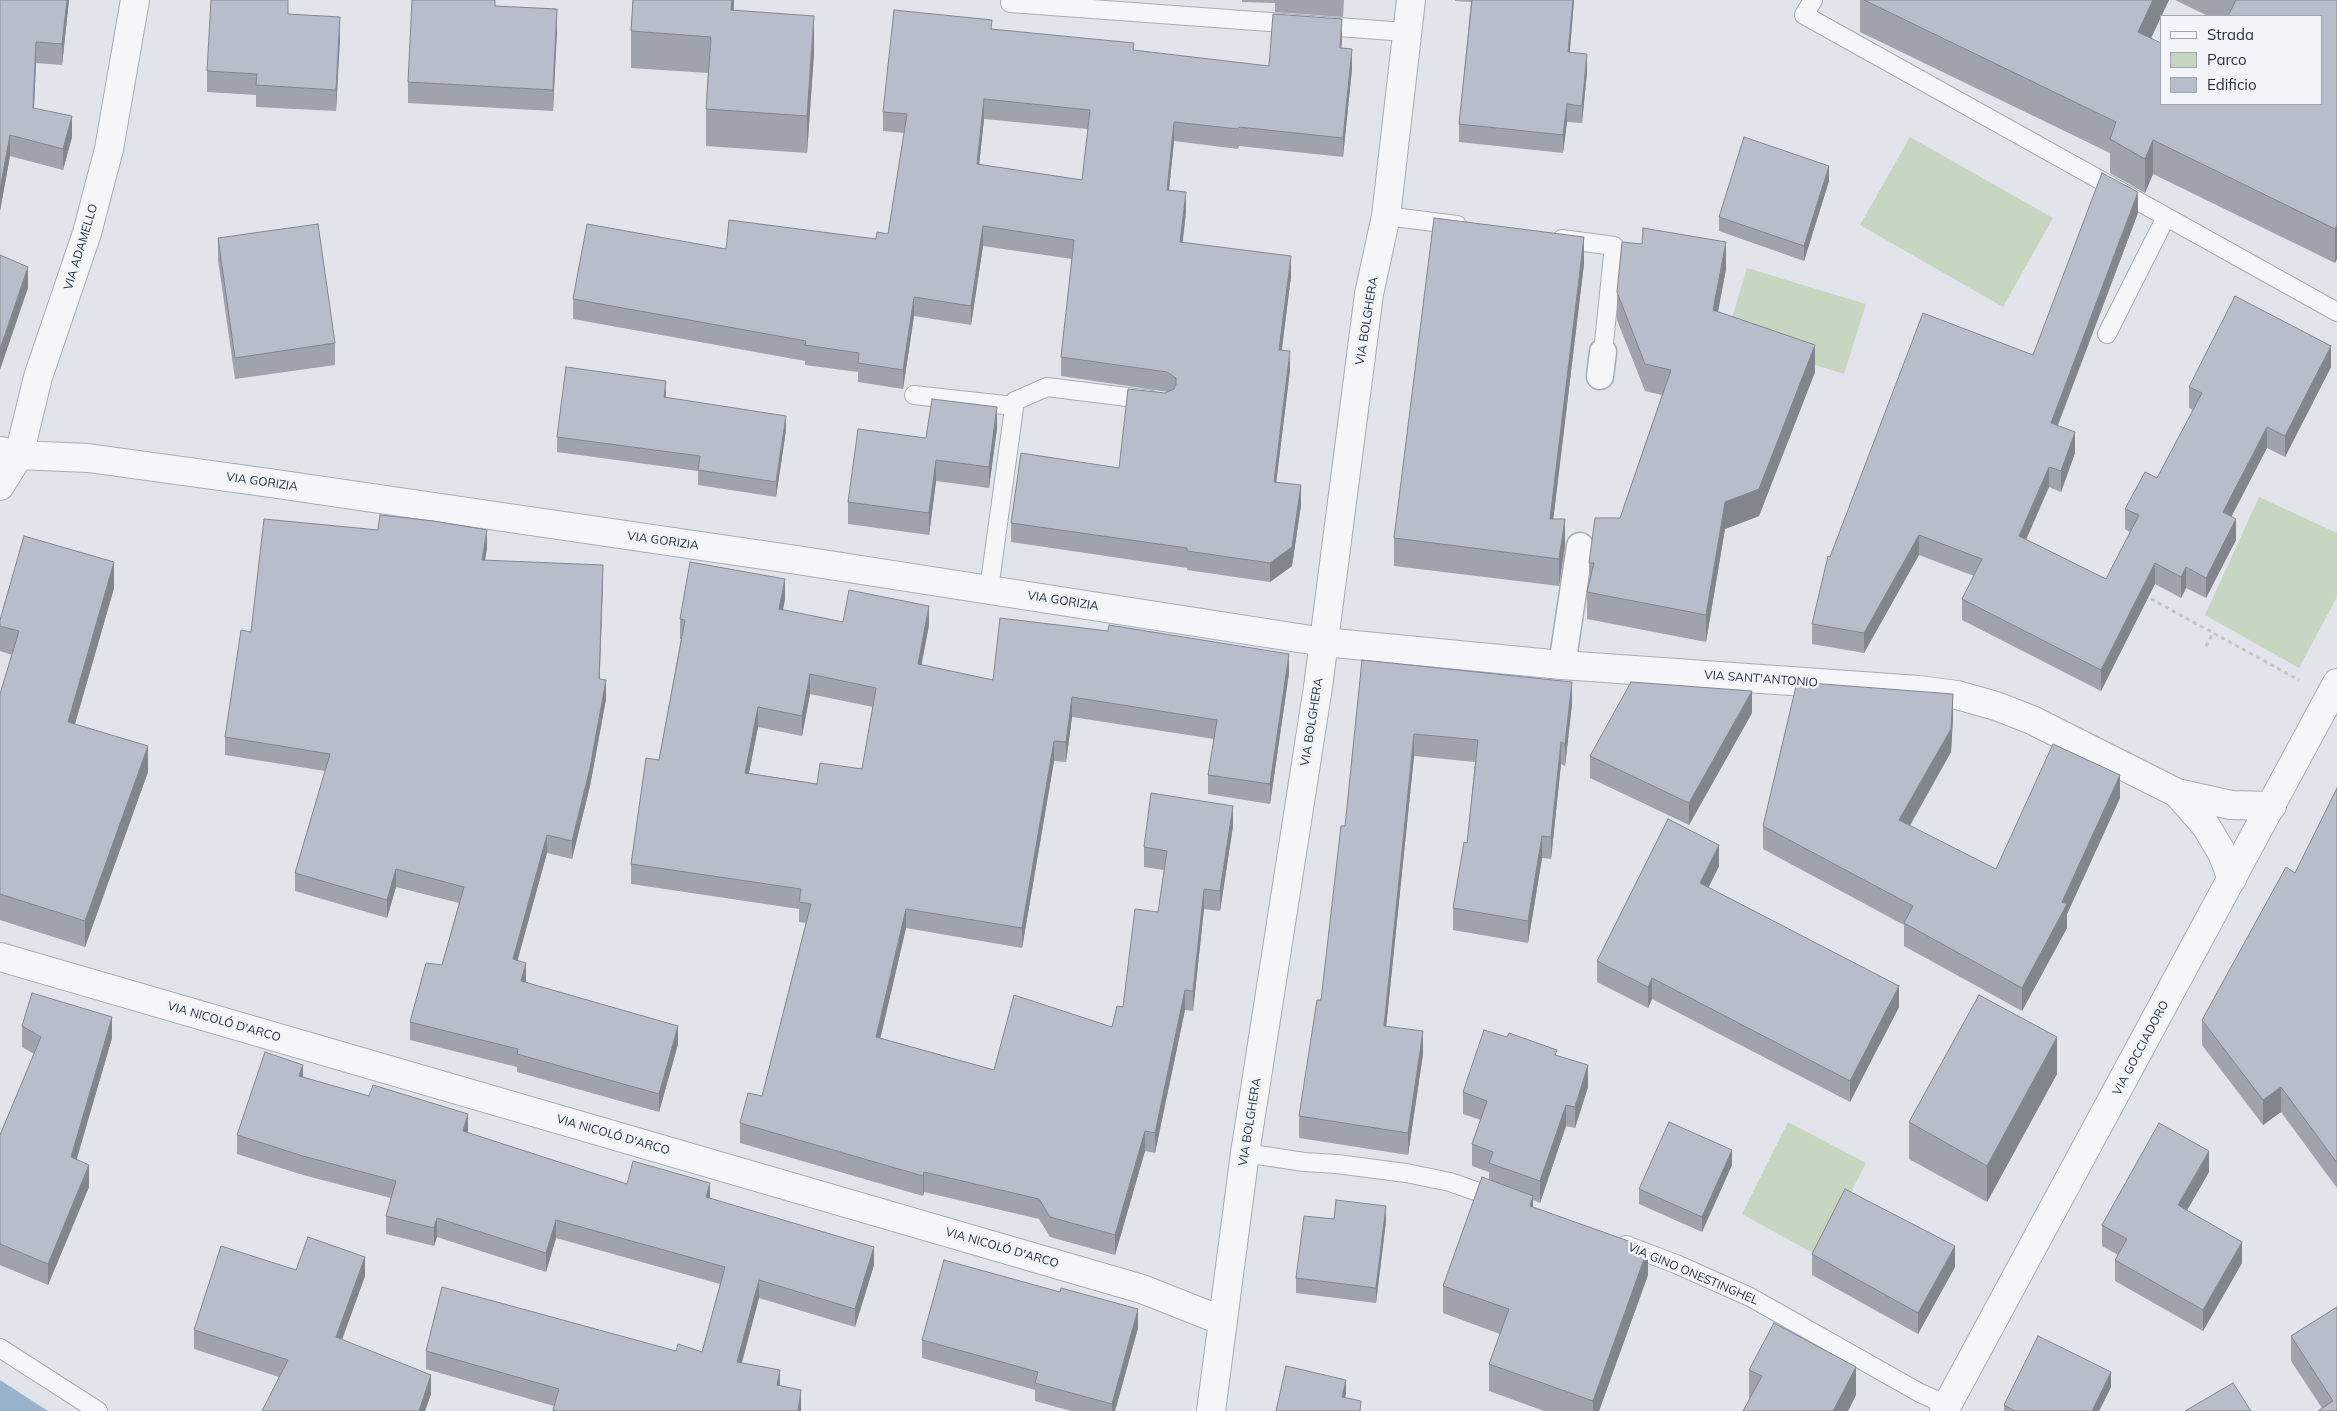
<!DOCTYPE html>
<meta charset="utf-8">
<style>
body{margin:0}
#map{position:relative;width:2337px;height:1411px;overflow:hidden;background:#e1e5eb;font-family:Mulish,sans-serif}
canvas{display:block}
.legend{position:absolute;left:2160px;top:15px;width:162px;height:90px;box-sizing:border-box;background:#f1f4f8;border:1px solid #a0a6b0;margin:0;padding:6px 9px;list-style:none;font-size:15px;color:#273145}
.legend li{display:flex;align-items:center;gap:10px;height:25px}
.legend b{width:25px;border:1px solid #a0a6b0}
</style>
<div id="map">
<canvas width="2337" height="1411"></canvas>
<ul class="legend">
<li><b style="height:6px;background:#f4f6f9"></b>Strada</li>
<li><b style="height:14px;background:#c6d6c1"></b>Parco</li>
<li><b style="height:14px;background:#b8bec9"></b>Edificio</li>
</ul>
</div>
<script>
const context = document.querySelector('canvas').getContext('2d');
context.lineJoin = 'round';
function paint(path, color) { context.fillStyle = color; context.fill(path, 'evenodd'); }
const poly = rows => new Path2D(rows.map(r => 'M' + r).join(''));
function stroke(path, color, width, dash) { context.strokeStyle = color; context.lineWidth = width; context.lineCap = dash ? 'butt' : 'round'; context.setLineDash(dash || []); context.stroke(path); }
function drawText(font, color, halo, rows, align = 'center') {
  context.font = font + ' Mulish,sans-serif'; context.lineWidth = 5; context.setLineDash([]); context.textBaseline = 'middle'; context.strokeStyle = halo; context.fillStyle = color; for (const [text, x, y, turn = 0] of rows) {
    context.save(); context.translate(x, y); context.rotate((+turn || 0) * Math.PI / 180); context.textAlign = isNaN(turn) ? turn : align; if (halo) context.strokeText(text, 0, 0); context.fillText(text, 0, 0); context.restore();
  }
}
const green = poly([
 [1910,137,2053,218,2003,307,1860,225],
 [1747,268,1866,304,1844,374,1726,338],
 [2259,497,2337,533,2337,597,2299,668,2205,615],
 [1788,1122,1866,1163,1818,1256,1742,1214]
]);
const water = poly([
 [0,1380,48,1411,0,1411]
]);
const path = poly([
 [2144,595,2299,680],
 [2206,646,2213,633]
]);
const service = poly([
 [1813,0,1804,15,2337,312],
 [1010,3,1406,32],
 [1386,216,1457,225],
 [1562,239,1614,246,1603,352],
 [2107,334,2166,217],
 [914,395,1014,406],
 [989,589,1015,401,1047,387,1151,400],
 [1245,1153,1304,1162,1337,1164,1406,1173,1450,1182,1498,1199],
 [1626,1245,1676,1264,1750,1297,1920,1393,1947,1405],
 [0,1348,98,1411]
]);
const pedestrian = poly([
 [1600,376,1603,352],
 [1562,665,1580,546]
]);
const minor = poly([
 [0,451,19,455,88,458,270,483,797,560,1324,642,1562,665,1919,690,1957,695,1996,706,2032,720,2177,793,2231,805,2272,806],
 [0,486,19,455,38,377,87,233,109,149,135,0],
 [2177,793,2206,826,2222,853,2232,879],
 [0,957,1142,1289,1223,1321],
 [1211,1411,1245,1153,1318,687,1369,294,1386,216,1411,0]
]);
const tertiary = poly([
 [1944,1411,2337,683]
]);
const wall = poly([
 [0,0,69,0,62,65,36,63,34,108,72,137,63,170,10,156,0,211],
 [633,0,734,0,734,10,814,53,807,153,706,146,706,109,708,73,631,68,631,31],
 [1242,0,1344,0,1343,17,1275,12,1275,3,1242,2],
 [1455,0,1574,0,1570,52,1587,72,1582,123,1567,122,1563,153,1459,142,1459,124,1471,2,1455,1],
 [1860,0,2169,0,2151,38,2161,104,2321,16,2208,16,2175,0,2337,0,2337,259,2335,263,2153,174,2145,193,2110,173,2110,153,1860,32],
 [496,6,557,30,553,111,408,103,408,82],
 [288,14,340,38,336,111,256,107,256,95,207,92,207,71],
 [992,29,1134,51,1269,66,1342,38,1341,48,1352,69,1343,157,1239,146,1238,149,1174,141,1169,190,1186,212,1183,242,1291,276,1282,350,1290,370,1276,482,1301,505,1292,566,1270,582,1187,570,1187,568,1011,542,1011,523,1119,468,1165,393,1168,392,1061,376,1061,357,1072,259,983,246,971,325,914,316,903,389,858,382,858,372,805,365,805,361,573,319,573,299,726,249,876,239,888,234,904,133,883,131,883,112],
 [984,119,1088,129,1082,180,979,165],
 [1829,181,1804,261,1719,231,1719,217],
 [2138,213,2058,425,2075,453,2061,492,2049,487,2026,539,2106,579,2130,532,2125,529,2125,509,2157,478,2193,410,2189,408,2189,387,2331,367,2285,457,2267,448,2231,516,2236,540,2206,598,2186,588,2181,598,2155,584,2101,691,1962,620,1962,599,1974,576,1919,555,1864,653,1812,644,1812,624,1830,557,2033,355],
 [218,238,335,343,335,365,235,379,218,260],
 [1584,264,1553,519,1565,546,1559,586,1394,566,1394,538],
 [1726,269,1718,312,1815,372,1759,516,1725,529,1706,642,1587,619,1587,592,1589,586,1589,563,1620,518,1662,395,1645,391,1617,320,1617,292],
 [666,395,666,397,786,430,776,497,698,485,698,471,557,452,557,437],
 [997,428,989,488,936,481,929,535,848,524,848,502,926,438],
 [487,548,485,560,603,583,599,679,606,699,590,786,572,859,547,853,517,961,526,981,526,982,678,1044,659,1112,517,1072,517,1067,410,1040,410,1022,442,965,459,903,396,887,387,918,295,891,295,873,325,771,225,755,225,737,251,632],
 [114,588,75,724,148,772,85,947,0,920,0,694,12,655,0,651,0,620],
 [785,599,783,610,843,622,929,625,921,665,993,680,1289,673,1270,804,1208,794,1208,775,1214,739,1072,717,1066,762,1054,761,1022,948,906,928,880,1038,994,1070,1112,1027,1123,1007,1158,912,1164,870,1144,867,1144,847,1233,826,1220,911,1204,909,1193,1011,1185,1010,1155,1153,1145,1151,1115,1255,1050,1237,1039,1219,924,1192,923,1196,740,1143,740,1123,762,1096,806,923,799,922,799,909,631,884,631,864,659,760,681,639,680,639,680,619],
 [810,694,873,707,862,769,817,784,749,773,758,727,802,736],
 [1362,660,1572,704,1565,766,1561,764,1551,859,1542,858,1528,943,1453,930,1453,908,1467,843,1475,762,1414,756,1386,1026,1423,1054,1408,1155,1299,1138,1299,1116,1321,1000,1345,826],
 [1752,713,1689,825,1590,778,1590,756],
 [1953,718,1951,752,1910,826,1996,869,2120,798,2067,914,2067,928,2022,1011,1904,946,1904,925,1763,849,1763,826],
 [2337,788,2337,1188,2281,1112,2263,1125,2202,1045,2202,1020,2295,873],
 [1719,866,1708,888,1899,1007,1850,1102,1652,999,1648,1008,1597,982,1597,961],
 [22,1026,112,1038,76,1160,89,1187,48,1285,0,1265,0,1135,34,1054,22,1047],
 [1557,1055,1588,1087,1575,1128,1566,1126,1540,1203,1533,1200,1533,1207,1648,1275,1599,1411,1544,1411,1489,1391,1489,1364,1500,1334,1443,1313,1443,1286,1489,1180,1489,1172,1472,1166,1472,1144,1481,1120,1463,1114,1463,1092],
 [2057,1074,1987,1202,1909,1159,1909,1122],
 [303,1077,468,1133,627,1184,710,1198,874,1265,855,1327,759,1298,742,1363,780,1386,801,1408,801,1411,553,1411,554,1406,426,1369,426,1351,676,1351,702,1352,720,1284,556,1238,546,1272,437,1237,434,1246,386,1234,386,1216,391,1198,303,1175,237,1154,237,1135],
 [1732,1165,1702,1232,1639,1204,1639,1189],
 [2209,1172,2187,1210,2242,1263,2203,1331,2115,1281,2115,1260,2118,1255,2102,1246,2102,1225],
 [1334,1219,1386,1221,1376,1303,1296,1293,1296,1278],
 [1812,1254,1955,1267,1918,1334,1812,1275],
 [296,1270,365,1276,342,1340,431,1394,425,1411,262,1411,279,1377,194,1349,194,1330],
 [2337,1307,2337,1411,2322,1408,2291,1361,2291,1336],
 [1138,1328,1115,1411,1071,1411,1035,1401,1035,1390,922,1358,922,1340],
 [1749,1370,1856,1395,1848,1411,1743,1411,1750,1398,1749,1398],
 [2111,1387,2099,1411,2004,1411,2004,1405]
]);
const shadedWall = poly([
 [67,0,69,0,62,65,62,44],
 [732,0,734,0,731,47,731,10],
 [1573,0,1574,0,1568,70,1568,52],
 [2153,0,2169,0,2138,66,2138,32],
 [557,9,557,30,553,111,553,90],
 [814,16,814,53,807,153,807,116],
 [340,17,340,38,336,111,336,90],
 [1342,19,1342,38,1340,68,1340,48],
 [36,42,36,63,33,129,33,108],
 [1352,49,1352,69,1343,157,1343,138],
 [1587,54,1587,72,1582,123,1582,106],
 [984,99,984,119,977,184,977,164],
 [1567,104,1567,122,1563,153,1563,135],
 [72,116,72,137,63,170,63,149],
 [1174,122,1174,141,1167,209,1167,190],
 [10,135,10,156,0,211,0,189],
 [2153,140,2153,174,2145,193,2145,159],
 [1829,166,1829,181,1804,261,1804,246],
 [1186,192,1186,212,1180,261,1180,242],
 [2138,192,2138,213,2051,443,2051,423],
 [2337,225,2337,259,2335,263,2335,229],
 [983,226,983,246,971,325,971,306],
 [1584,237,1584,264,1550,547,1550,519],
 [1726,242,1726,269,1713,337,1713,310],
 [1291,256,1291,276,1279,369,1279,350],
 [28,267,28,288,0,370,0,349],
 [914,297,914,316,903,389,903,370],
 [1815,345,1815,372,1759,516,1725,529,1706,642,1706,615,1725,502],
 [2331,346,2331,367,2285,457,2285,436],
 [1290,351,1290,370,1274,501,1274,482],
 [666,381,666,395,664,412,664,397],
 [997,407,997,428,989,488,989,467],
 [786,416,786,430,776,497,776,482],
 [2267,427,2267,448,2223,533,2223,512],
 [2075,432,2075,453,2061,492,2061,471],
 [936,460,936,481,929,535,929,513],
 [2049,467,2049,487,2019,556,2019,536],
 [1301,485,1301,505,1292,566,1270,582,1270,563],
 [1565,519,1565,546,1559,586,1559,559],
 [2236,519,2236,540,2206,598,2206,578],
 [487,530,487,548,482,578,482,560],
 [1919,535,1919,555,1864,653,1864,633],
 [114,562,114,588,68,748,68,722],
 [2155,563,2155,584,2101,691,2101,670],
 [603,565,603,583,599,697,599,679],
 [2186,567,2186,588,2181,598,2181,577],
 [785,579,785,599,779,629,779,609],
 [929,606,929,625,918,684,918,664],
 [1289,654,1289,673,1270,804,1270,784],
 [810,674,810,694,802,736,802,716],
 [606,680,606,699,590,786,572,859,572,841],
 [1572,682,1572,704,1565,766,1565,744],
 [1752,691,1752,713,1689,825,1689,803],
 [1953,694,1953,718,1951,752,1899,844,1899,820],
 [1072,697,1072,717,1066,762,1066,742],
 [758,707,758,727,745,793,745,773],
 [1414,734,1414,756,1384,1048,1384,1026],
 [1054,741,1054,761,1022,948,1022,928],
 [1561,742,1561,764,1551,859,1551,837],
 [148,746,148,772,85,947,85,921],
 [2120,775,2120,798,2067,914,2067,928,2022,1011,2022,988],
 [1233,806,1233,826,1220,911,1220,891],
 [547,835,547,853,513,977,513,959],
 [1542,836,1542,858,1528,943,1528,921],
 [1719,845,1719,866,1700,905,1700,883],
 [396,869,396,887,387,918,387,900],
 [1204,889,1204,909,1193,1011,1193,991],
 [906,909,906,928,876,1057,876,1037],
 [526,963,526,981,521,999,521,981],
 [1652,978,1652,999,1648,1008,1648,987],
 [1899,986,1899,1007,1850,1102,1850,1081],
 [1185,990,1185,1010,1155,1153,1155,1133],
 [112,1017,112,1038,71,1179,71,1157],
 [678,1026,678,1044,659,1112,659,1094],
 [1423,1031,1423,1054,1408,1155,1408,1133],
 [2057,1037,2057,1074,1987,1202,1987,1166],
 [303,1065,303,1083,299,1076],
 [1588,1065,1588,1087,1575,1128,1575,1107],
 [2281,1087,2281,1112,2263,1125,2263,1100],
 [1566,1105,1566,1126,1540,1203,1540,1181],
 [468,1114,468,1133,463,1131],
 [1145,1131,1145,1151,1115,1255,1115,1235],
 [1732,1150,1732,1165,1702,1232,1702,1217],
 [2209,1151,2209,1172,2178,1226,2178,1205],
 [89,1165,89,1187,48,1285,48,1264],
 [924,1172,924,1192,923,1196,923,1176],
 [710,1183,710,1202,706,1197],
 [1533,1196,1533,1223,1530,1206],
 [1386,1206,1386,1221,1376,1303,1376,1288],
 [437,1218,437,1237,434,1246,434,1228],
 [556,1220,556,1238,546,1272,546,1253],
 [2242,1242,2242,1263,2203,1331,2203,1310],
 [1955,1246,1955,1267,1918,1334,1918,1313],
 [874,1247,874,1265,855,1327,855,1309],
 [1648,1248,1648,1275,1599,1411,1593,1411,1593,1401],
 [365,1257,365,1276,336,1356,336,1337],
 [759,1280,759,1298,737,1380,737,1362],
 [1138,1309,1138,1328,1115,1411,1112,1411,1112,1404],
 [1856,1367,1856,1395,1848,1411,1833,1411],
 [780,1370,780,1388,777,1385],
 [2111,1372,2111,1387,2099,1411,2092,1411],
 [431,1375,431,1394,425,1411,419,1411],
 [1346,1380,1346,1394,1342,1411,1342,1397],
 [801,1390,801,1411,798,1411]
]);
const building = poly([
 [0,0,67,0,62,44,36,42,33,108,72,116,63,149,10,135,0,189,0,0],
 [211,0,288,0,288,14,340,17,336,90,256,85,257,74,207,71,211,0],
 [412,0,495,0,495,6,557,9,553,90,408,82,412,0],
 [633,0,732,0,731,10,814,16,807,116,706,109,711,37,631,31,633,0],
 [1472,0,1573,0,1568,52,1587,54,1582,106,1567,104,1563,135,1459,124,1472,0],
 [1864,0,2153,0,2138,32,2161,43,2161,104,2321,104,2321,16,2228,16,2236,0,2337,0,2337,225,2335,229,2153,140,2145,159,2110,139,2116,122,1864,0],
 [894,10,992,20,991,29,1134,43,1133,50,1269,66,1273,14,1342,19,1340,48,1352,49,1343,138,1239,127,1238,129,1174,122,1167,190,1186,192,1180,242,1291,256,1279,350,1290,351,1274,482,1301,485,1292,547,1270,563,1187,551,1187,548,1011,523,1021,453,1119,468,1128,389,1165,393,1174,389,1176,384,1176,378,1167,372,1061,357,1074,240,983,226,971,306,914,297,903,370,858,363,859,353,805,345,806,341,573,299,587,224,726,249,729,220,876,239,877,232,888,234,907,114,883,112,894,10],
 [984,99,1090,110,1082,180,977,164,984,99],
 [1744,137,1829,166,1804,246,1719,217,1744,137],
 [2102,173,2138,192,2051,423,2075,432,2061,471,2049,467,2019,536,2106,579,2139,515,2125,509,2145,472,2157,478,2202,393,2189,387,2235,296,2331,346,2285,436,2267,427,2223,512,2236,519,2206,578,2186,567,2181,577,2155,563,2101,670,1962,599,1982,559,1919,535,1864,633,1812,624,1828,556,1830,557,1923,313,2033,355,2102,173],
 [1434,218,1584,237,1550,519,1565,519,1559,559,1394,538,1434,218],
 [318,224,335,343,235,358,218,238,318,224],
 [1643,228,1726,242,1713,310,1815,345,1759,489,1725,502,1706,615,1587,592,1594,563,1589,563,1595,518,1620,518,1671,370,1645,364,1617,292,1622,242,1642,244,1643,228],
 [0,255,28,267,0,349,0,255],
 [566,367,666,381,664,397,786,416,776,482,698,470,700,456,557,437,566,367],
 [932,399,997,407,989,467,936,460,929,513,848,502,858,429,926,438,932,399],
 [380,515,434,521,487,530,482,560,603,565,599,679,606,680,590,768,572,841,547,835,513,959,526,963,521,981,678,1026,659,1094,517,1054,518,1049,410,1022,426,963,442,965,464,887,396,869,387,900,295,873,330,754,225,737,241,630,251,632,264,519,378,530,380,515],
 [24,536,114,562,68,722,148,746,85,921,0,894,0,694,19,631,0,626,0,620,24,536],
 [690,562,785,579,779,609,843,622,849,590,929,606,918,664,993,680,1000,618,1108,631,1109,625,1289,654,1270,784,1208,775,1217,720,1072,697,1066,742,1054,741,1022,928,906,909,876,1037,994,1070,1014,995,1112,1027,1117,1006,1123,1007,1135,909,1158,912,1167,851,1144,847,1151,793,1233,806,1220,891,1204,889,1193,991,1185,990,1155,1133,1145,1131,1115,1235,1050,1217,1039,1199,924,1172,923,1176,740,1123,748,1093,762,1096,811,904,799,902,801,889,631,864,646,758,659,760,685,620,680,619,690,562],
 [810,674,876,688,862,769,820,763,817,784,745,773,758,707,802,716,810,674],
 [1362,660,1572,682,1565,744,1561,742,1551,837,1542,836,1528,921,1453,908,1464,842,1467,843,1478,740,1414,734,1384,1026,1423,1031,1408,1133,1299,1116,1317,1000,1321,1000,1341,826,1345,826,1362,660],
 [1631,682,1752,691,1689,803,1590,756,1631,682],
 [1797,682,1953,694,1951,729,1899,820,1996,869,2053,744,2120,775,2062,902,2067,904,2022,988,1904,923,1913,906,1763,826,1797,682],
 [2337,788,2337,1163,2281,1087,2263,1100,2202,1020,2286,867,2295,873,2337,788],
 [1668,819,1719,845,1700,883,1899,986,1850,1081,1652,978,1648,987,1597,961,1668,819],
 [32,993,112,1017,71,1157,89,1165,48,1264,0,1244,0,1135,41,1037,22,1026,32,993],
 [1979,995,2057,1037,1987,1166,1909,1122,1979,995],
 [1484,1030,1507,1037,1509,1033,1557,1050,1555,1055,1588,1065,1575,1107,1566,1105,1540,1181,1489,1163,1493,1152,1472,1144,1487,1101,1463,1092,1484,1030],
 [265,1052,303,1065,299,1076,369,1096,373,1085,468,1114,463,1131,627,1184,633,1161,710,1183,706,1197,874,1247,855,1309,759,1280,737,1362,780,1370,777,1385,801,1390,798,1411,557,1411,553,1410,559,1389,426,1351,442,1287,676,1351,678,1344,702,1352,725,1267,556,1220,546,1253,437,1218,434,1228,386,1216,396,1181,303,1156,237,1135,265,1052],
 [1669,1122,1732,1150,1702,1217,1639,1189,1669,1122],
 [2159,1123,2209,1151,2178,1205,2242,1242,2203,1310,2115,1260,2127,1239,2102,1225,2159,1123],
 [1482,1177,1533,1196,1530,1206,1648,1248,1593,1401,1489,1364,1509,1309,1443,1286,1482,1177],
 [1845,1189,1955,1246,1918,1313,1812,1254,1845,1189],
 [1336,1200,1386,1206,1376,1288,1296,1278,1304,1216,1334,1219,1336,1200],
 [308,1237,365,1257,336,1337,431,1375,419,1411,262,1411,288,1360,194,1330,221,1246,296,1270,308,1237],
 [944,1260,1060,1292,1061,1288,1138,1309,1112,1404,1035,1383,1038,1372,922,1340,944,1260],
 [2337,1307,2337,1411,2318,1411,2333,1401,2291,1336,2337,1307],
 [1774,1323,1856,1367,1833,1411,1743,1411,1762,1376,1749,1370,1774,1323],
 [2038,1336,2111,1372,2092,1411,2015,1411,2004,1405,2038,1336],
 [1286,1366,1346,1380,1342,1397,1361,1401,1360,1411,1276,1411,1286,1366],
 [2233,1383,2251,1411,2185,1411,2233,1383]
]);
const streetNames = [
 ["VIA ADAMELLO",81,247,-73],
 ["VIA BOLGHERA",1367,321,-81],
 ["VIA GORIZIA",262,482,8],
 ["VIA GORIZIA",663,541,8],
 ["VIA GORIZIA",1063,601,9],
 ["VIA SANT'ANTONIO",1761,679,4],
 ["VIA BOLGHERA",1312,722,-81],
 ["VIA NICOLÓ D'ARCO",224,1022,16],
 ["VIA GOCCIADORO",2141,1048,-62],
 ["VIA BOLGHERA",1250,1122,-81],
 ["VIA NICOLÓ D'ARCO",613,1135,16],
 ["VIA NICOLÓ D'ARCO",1002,1248,16],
 ["VIA GINO ONESTINGHEL",1693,1274,23]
];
paint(green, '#c6d6c1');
paint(water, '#99b2ce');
stroke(service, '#a5abb6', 20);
stroke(pedestrian, '#a5abb6', 29);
stroke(minor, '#a5abb6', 30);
stroke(tertiary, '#a5abb6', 30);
stroke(path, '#bfc3ca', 3, [4, 4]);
stroke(service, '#f4f6f9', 18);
stroke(pedestrian, '#f4f6f9', 26);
stroke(minor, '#f4f6f9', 28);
stroke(tertiary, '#f4f6f9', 28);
paint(wall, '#9ea3ad');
paint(shadedWall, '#81858d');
paint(building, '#b8bec9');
stroke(building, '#81858d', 1);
drawText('12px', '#273145', '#f1f4f8', streetNames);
</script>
